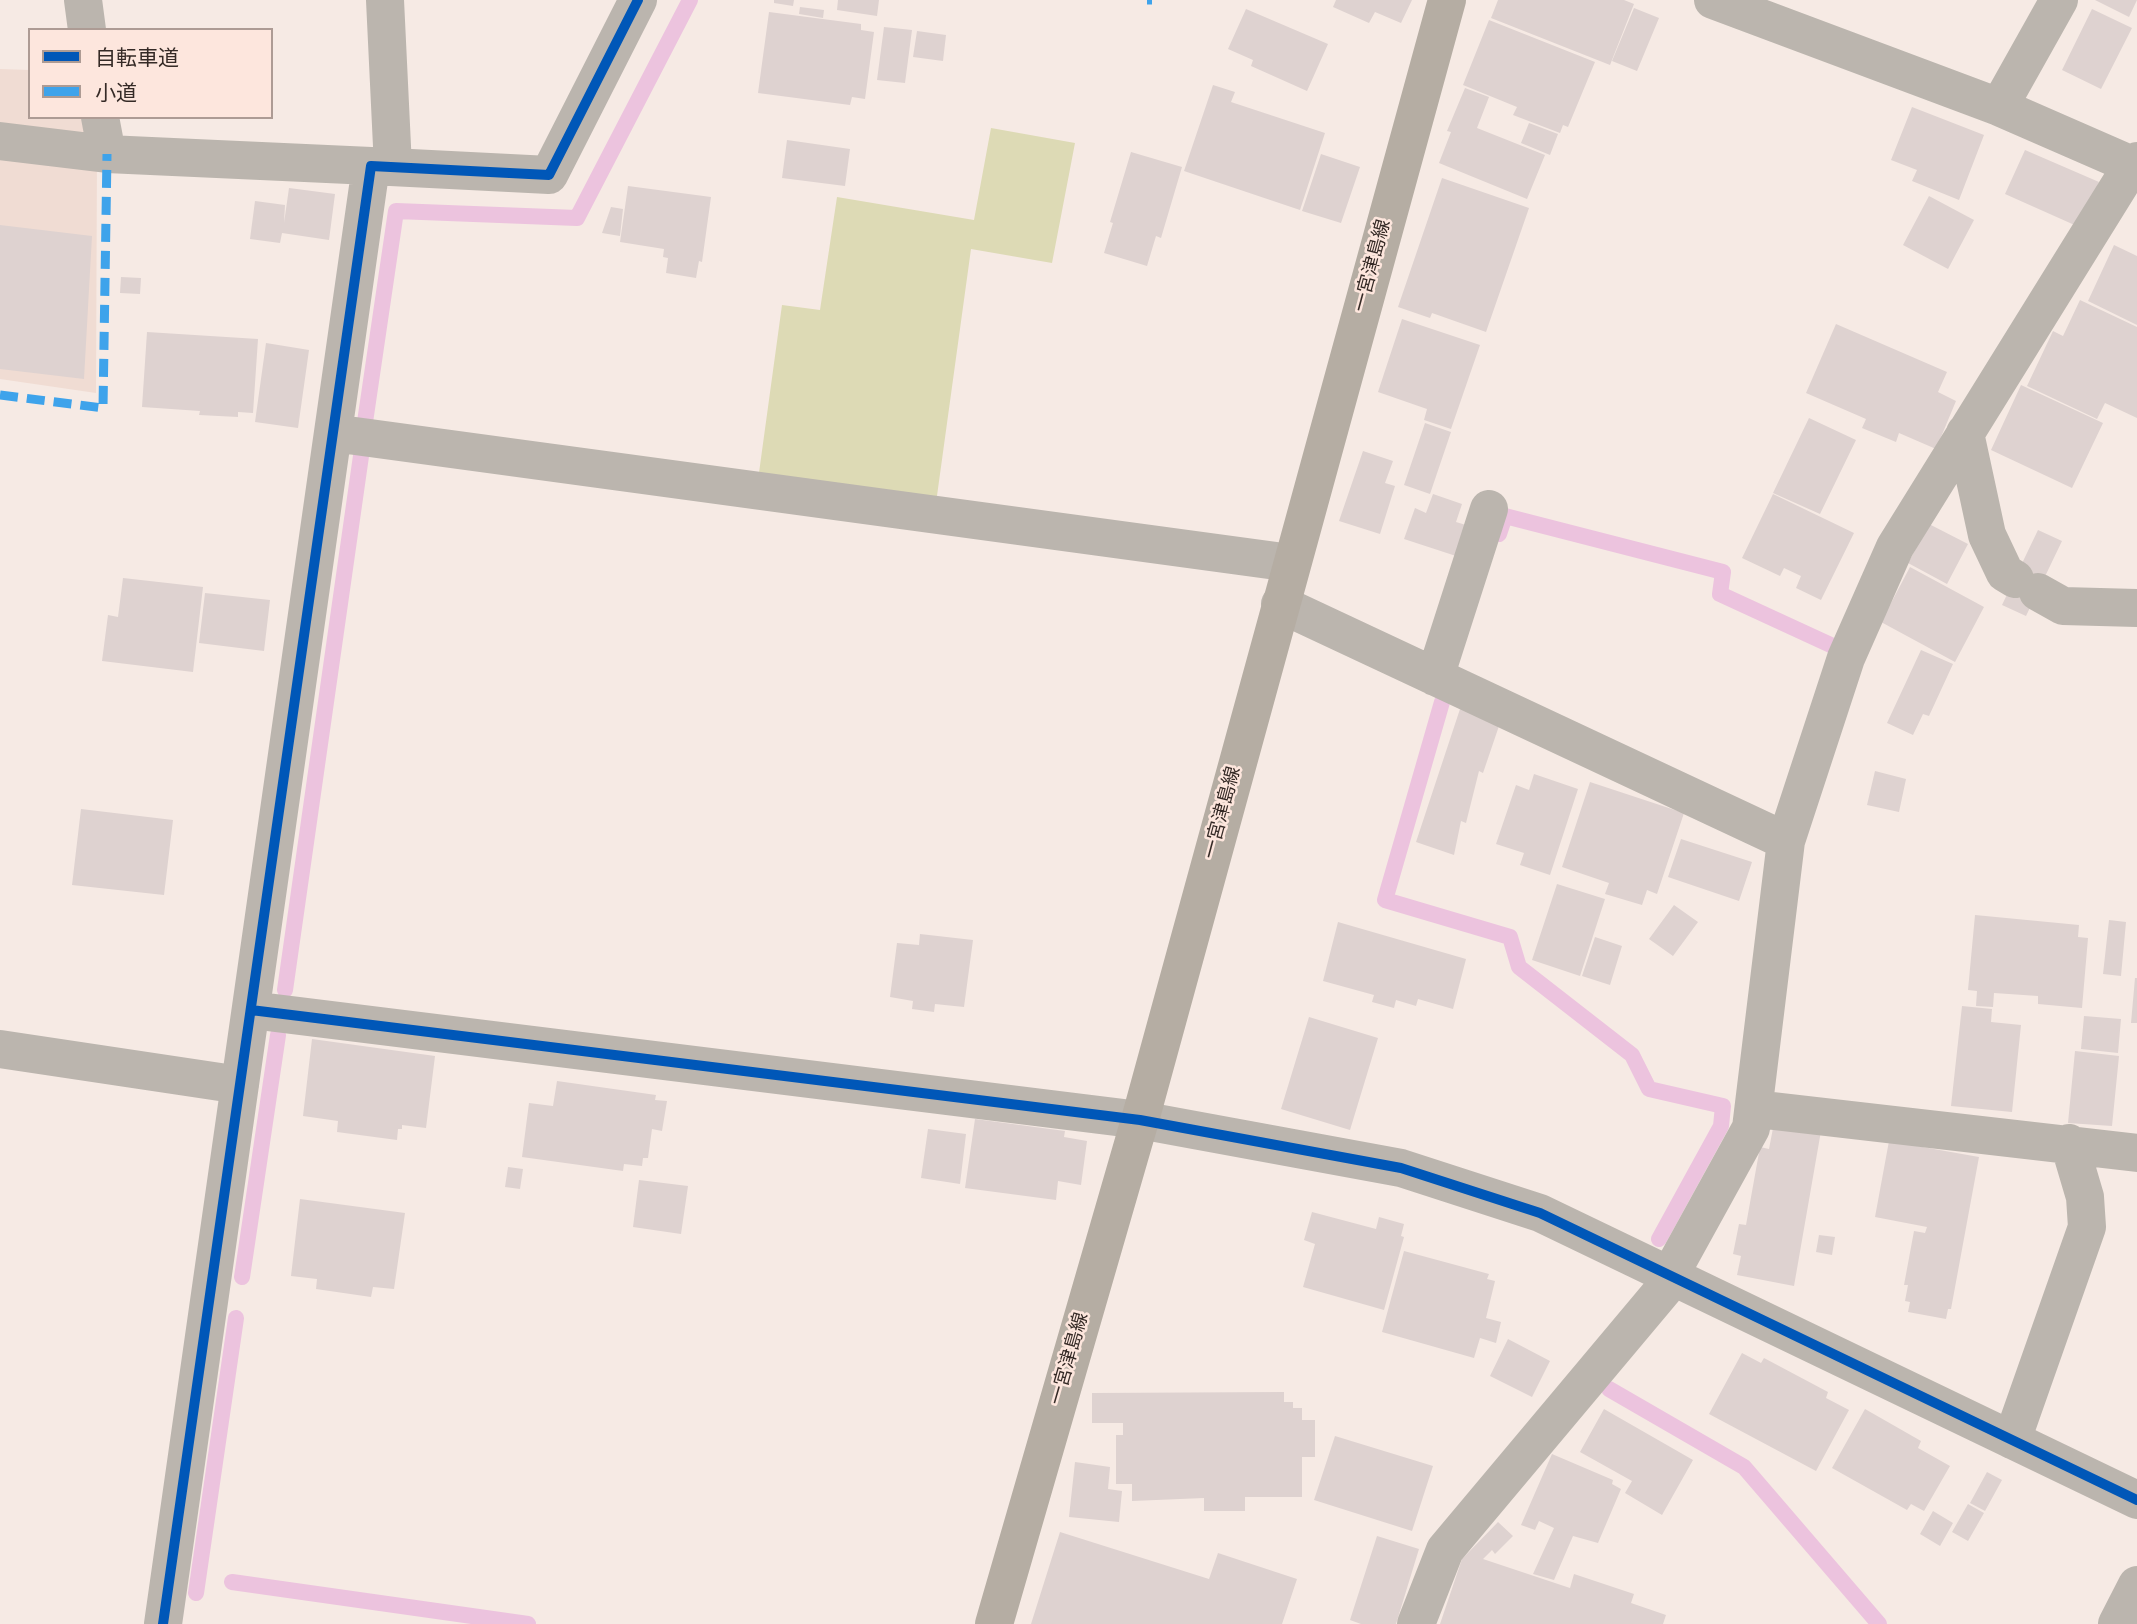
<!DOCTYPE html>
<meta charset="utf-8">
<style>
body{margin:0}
#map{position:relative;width:2137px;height:1624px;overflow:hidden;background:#f6eae4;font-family:"Nunito Sans","Noto Sans JP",sans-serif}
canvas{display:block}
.legend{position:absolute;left:28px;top:28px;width:245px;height:91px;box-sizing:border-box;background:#fde6dd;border:2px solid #ad9b94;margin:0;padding:9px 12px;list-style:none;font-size:21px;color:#352a26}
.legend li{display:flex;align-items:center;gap:14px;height:35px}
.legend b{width:35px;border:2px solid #ad9b94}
</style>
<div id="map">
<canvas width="2137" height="1624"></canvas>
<ul class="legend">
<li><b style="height:9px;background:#0057b8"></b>自転車道</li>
<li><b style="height:9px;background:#3ea3eb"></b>小道</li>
</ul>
</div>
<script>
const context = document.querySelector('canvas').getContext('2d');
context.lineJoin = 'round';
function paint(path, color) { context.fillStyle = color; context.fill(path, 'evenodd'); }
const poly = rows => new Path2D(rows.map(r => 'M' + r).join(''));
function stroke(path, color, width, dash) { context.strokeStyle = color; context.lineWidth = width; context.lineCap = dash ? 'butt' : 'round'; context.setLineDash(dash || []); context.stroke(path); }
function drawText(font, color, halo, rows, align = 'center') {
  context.font = font + ' "Nunito Sans","Noto Sans JP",sans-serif'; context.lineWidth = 5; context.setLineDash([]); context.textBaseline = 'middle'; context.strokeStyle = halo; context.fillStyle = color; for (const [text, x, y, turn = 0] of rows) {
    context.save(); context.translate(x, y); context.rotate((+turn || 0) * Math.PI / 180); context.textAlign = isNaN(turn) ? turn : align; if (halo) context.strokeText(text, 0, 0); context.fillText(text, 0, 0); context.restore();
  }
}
const built = poly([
 [0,69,30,70,30,117,88,117,97,152,96,393,0,379]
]);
const green = poly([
 [991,128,1075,143,1052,263,971,249,936,503,758,480,782,305,820,310,837,197,974,220]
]);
const stream = poly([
 [365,422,396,211,577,218,690,0],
 [1499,534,1505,516,1723,572,1720,594,1835,647],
 [1442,702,1385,900,1510,937,1519,967,1632,1055,1649,1089,1723,1106,1721,1126,1659,1239],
 [285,990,361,456],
 [242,1277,278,1035],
 [1609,1389,1744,1467,1879,1624],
 [232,1582,528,1624],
 [196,1593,236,1318]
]);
const building = poly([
 [774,0,794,0,793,6,774,3],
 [838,0,879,0,877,16,837,10],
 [1336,0,1412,0,1401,23,1375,12,1369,23,1333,7],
 [1498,0,1624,0,1634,4,1610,65,1491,18],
 [2095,0,2137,0,2129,17],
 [800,7,824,10,823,18,799,14],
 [1634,8,1659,18,1637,71,1612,61],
 [1246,9,1328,44,1307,91,1251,66,1253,60,1228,49],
 [2092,9,2132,28,2101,89,2062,70],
 [769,12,861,24,861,30,874,32,865,99,852,97,850,105,758,93],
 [1489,20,1595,62,1568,127,1563,125,1560,133,1513,115,1517,107,1463,85],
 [884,27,912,30,905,83,877,80],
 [917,31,946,35,943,61,913,57],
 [1213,85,1235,92,1231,102,1325,133,1300,210,1184,171],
 [1465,88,1489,97,1477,128,1545,155,1527,199,1439,163,1451,132,1447,131],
 [1912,107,1984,135,1959,200,1912,181,1917,170,1891,160],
 [1529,123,1558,134,1550,155,1521,143],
 [787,140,850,149,845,186,782,178],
 [2025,150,2099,182,2079,227,2005,194],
 [1131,152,1182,167,1161,238,1156,236,1147,266,1104,253,1113,223,1110,222],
 [1321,154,1360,167,1341,223,1302,211],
 [1442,178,1529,208,1486,332,1432,313,1430,318,1398,307],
 [628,186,711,197,702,262,699,261,696,278,666,273,668,258,663,257,664,249,620,242],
 [289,188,335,194,329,240,282,233,280,243,250,239,255,201,285,205,284,223],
 [1929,196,1974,220,1948,269,1903,245],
 [611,207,623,209,620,236,602,233],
 [0,225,92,236,84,379,0,369],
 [2114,245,2137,256,2137,325,2088,301],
 [121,277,141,278,140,294,120,293],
 [2080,300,2137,327,2137,418,2105,403,2097,419,2027,386,2053,331,2063,336],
 [1402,319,1480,345,1451,429,1424,420,1427,409,1378,392],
 [1836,324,1947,372,1938,392,1956,401,1936,449,1899,433,1896,442,1862,428,1866,419,1806,393],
 [147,332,258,339,253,413,238,412,238,417,199,415,200,411,142,407],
 [266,343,309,350,298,428,255,422],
 [2021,385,2103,423,2072,488,1991,450],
 [1809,418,1856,440,1820,514,1773,493],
 [1425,423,1451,432,1430,494,1404,485],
 [1363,451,1393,461,1385,483,1395,486,1380,534,1339,521],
 [1433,494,1462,504,1456,522,1466,525,1456,556,1404,539,1415,508,1426,513],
 [1773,494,1854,533,1821,600,1796,588,1801,576,1784,568,1780,576,1742,558],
 [1929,524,1968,544,1947,584,1908,563],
 [2038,530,2062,541,2026,616,2002,605],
 [1910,567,1984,607,1955,662,1881,622],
 [123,578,203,587,193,672,102,661,108,615,118,617],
 [205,593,270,600,264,651,199,643],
 [1921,650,1953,664,1929,716,1923,714,1913,735,1887,723],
 [1460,709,1500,723,1483,773,1479,771,1466,823,1461,821,1454,855,1416,842],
 [1875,771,1906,779,1899,812,1867,805],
 [1534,774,1578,789,1550,875,1520,865,1524,853,1496,844,1516,785,1529,790],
 [1590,782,1684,813,1657,894,1647,890,1642,905,1605,894,1609,883,1562,867],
 [81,809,173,820,164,895,72,885],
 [1681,839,1752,862,1739,901,1668,877],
 [1557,884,1605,899,1580,976,1532,960],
 [1674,905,1698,922,1673,956,1649,939],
 [1975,915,2079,925,2078,937,2088,938,2082,1008,2038,1004,2038,996,1994,993,1993,1007,1976,1006,1977,991,1968,990],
 [2109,920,2126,922,2121,976,2103,974],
 [1338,922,1466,959,1453,1009,1418,999,1416,1006,1396,1000,1394,1008,1372,1002,1374,995,1323,981],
 [920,934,973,940,964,1007,935,1004,934,1012,912,1009,913,1001,890,997,897,943,919,945],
 [1595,937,1622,946,1610,985,1582,976],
 [2135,978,2137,978,2137,1023,2131,1023],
 [1962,1006,1992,1009,1991,1022,2021,1025,2012,1112,1951,1106],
 [2084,1016,2121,1019,2118,1053,2081,1049],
 [1309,1017,1378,1038,1350,1130,1281,1109],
 [312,1039,435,1056,426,1128,402,1125,402,1129,398,1129,397,1140,337,1132,338,1121,303,1116],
 [2075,1051,2119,1056,2112,1126,2068,1123],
 [557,1081,656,1095,655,1100,667,1101,662,1131,652,1129,648,1158,643,1158,642,1166,624,1164,623,1171,522,1157,529,1103,553,1106],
 [975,1119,1065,1131,1064,1137,1087,1141,1081,1185,1058,1181,1056,1200,965,1188],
 [1774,1123,1821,1131,1794,1286,1737,1275,1741,1256,1733,1254,1739,1224,1746,1225,1760,1147,1769,1149],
 [928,1129,966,1134,960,1184,921,1178],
 [1889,1141,1979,1157,1951,1309,1948,1309,1946,1319,1908,1312,1910,1302,1905,1301,1908,1285,1904,1285,1914,1231,1925,1233,1927,1227,1875,1217],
 [508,1167,523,1169,520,1189,505,1187],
 [639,1180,688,1186,681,1234,633,1227],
 [300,1199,405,1213,394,1289,373,1287,371,1297,316,1289,317,1279,291,1276],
 [1312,1212,1376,1229,1379,1217,1404,1224,1401,1236,1404,1237,1384,1310,1303,1287,1315,1244,1304,1240],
 [1819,1235,1835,1237,1832,1255,1816,1252],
 [1404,1251,1489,1274,1487,1279,1495,1281,1486,1318,1501,1322,1496,1343,1480,1338,1474,1358,1382,1332],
 [1508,1339,1550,1361,1532,1397,1490,1376],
 [1742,1353,1761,1363,1764,1358,1828,1392,1826,1398,1849,1410,1816,1471,1709,1414],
 [1284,1392,1284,1402,1293,1402,1293,1408,1302,1408,1302,1420,1315,1420,1315,1457,1302,1457,1302,1497,1245,1497,1245,1511,1204,1511,1204,1498,1132,1501,1132,1484,1116,1484,1116,1435,1123,1435,1123,1423,1092,1423,1092,1393],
 [1604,1409,1693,1460,1662,1515,1625,1493,1632,1481,1580,1452],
 [1865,1409,1921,1441,1918,1448,1950,1466,1924,1511,1911,1504,1907,1510,1832,1468],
 [1335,1436,1433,1466,1412,1531,1314,1500],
 [1552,1454,1613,1480,1612,1484,1621,1489,1598,1543,1573,1536,1554,1580,1533,1574,1554,1528,1539,1521,1535,1530,1521,1525],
 [1075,1462,1110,1467,1108,1489,1122,1491,1119,1522,1069,1517],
 [1987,1472,2002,1480,1985,1511,1970,1503],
 [1968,1504,1984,1513,1968,1541,1952,1532],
 [1933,1511,1953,1523,1940,1546,1920,1534],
 [1498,1522,1513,1536,1495,1554,1492,1550,1483,1559,1570,1588,1574,1574,1634,1594,1631,1603,1666,1615,1663,1624,1440,1624,1462,1559],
 [1060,1532,1209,1579,1218,1553,1297,1579,1282,1624,1031,1624],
 [1377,1536,1419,1549,1396,1624,1361,1624,1350,1620]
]);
const minor = poly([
 [83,0,87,30],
 [385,0,393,167],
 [1713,0,1999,107,2132,165,2137,161],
 [1999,107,2059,0],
 [100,117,107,154,371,166],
 [0,141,107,154],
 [333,433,1291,563],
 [1965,433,1987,535,2005,573,2015,579],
 [2038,592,2063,606,2137,608],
 [1280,604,1786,841,1846,658,1895,547,2132,165],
 [1435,677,1489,509],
 [251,1010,1140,1120,1401,1168,1540,1213,2137,1500],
 [0,1049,240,1085],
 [1756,1109,2137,1153],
 [1670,1275,1751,1128,1786,841],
 [2012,1440,2087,1227,2085,1197,2069,1143],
 [163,1624,371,166,549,175,638,0],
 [1416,1624,1445,1550,1674,1277],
 [2117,1624,2137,1585]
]);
const major = poly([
 [994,1624,1140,1120,1447,0]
]);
const quiet = poly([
 [1147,0,1152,0],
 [0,395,103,408,107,154]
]);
const cycleway = poly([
 [251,1010,1140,1120,1401,1168,1540,1213,2137,1500],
 [163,1624,371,166,549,175,638,0]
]);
const streetNames = [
 ["一宮津島線",1373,266,-75],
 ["一宮津島線",1223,813,-75],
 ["一宮津島線",1070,1359,-74]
];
paint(built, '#f0dcd3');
paint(green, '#dddab5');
stroke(stream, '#ecc3de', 16);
paint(building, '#ded2d0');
stroke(minor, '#bbb5ae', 38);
stroke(major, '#b5ada3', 38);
stroke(quiet, '#3ea3eb', 9, [18, 9]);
stroke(cycleway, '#0057b8', 10);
drawText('19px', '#352a26', '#fde6dd', streetNames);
</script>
